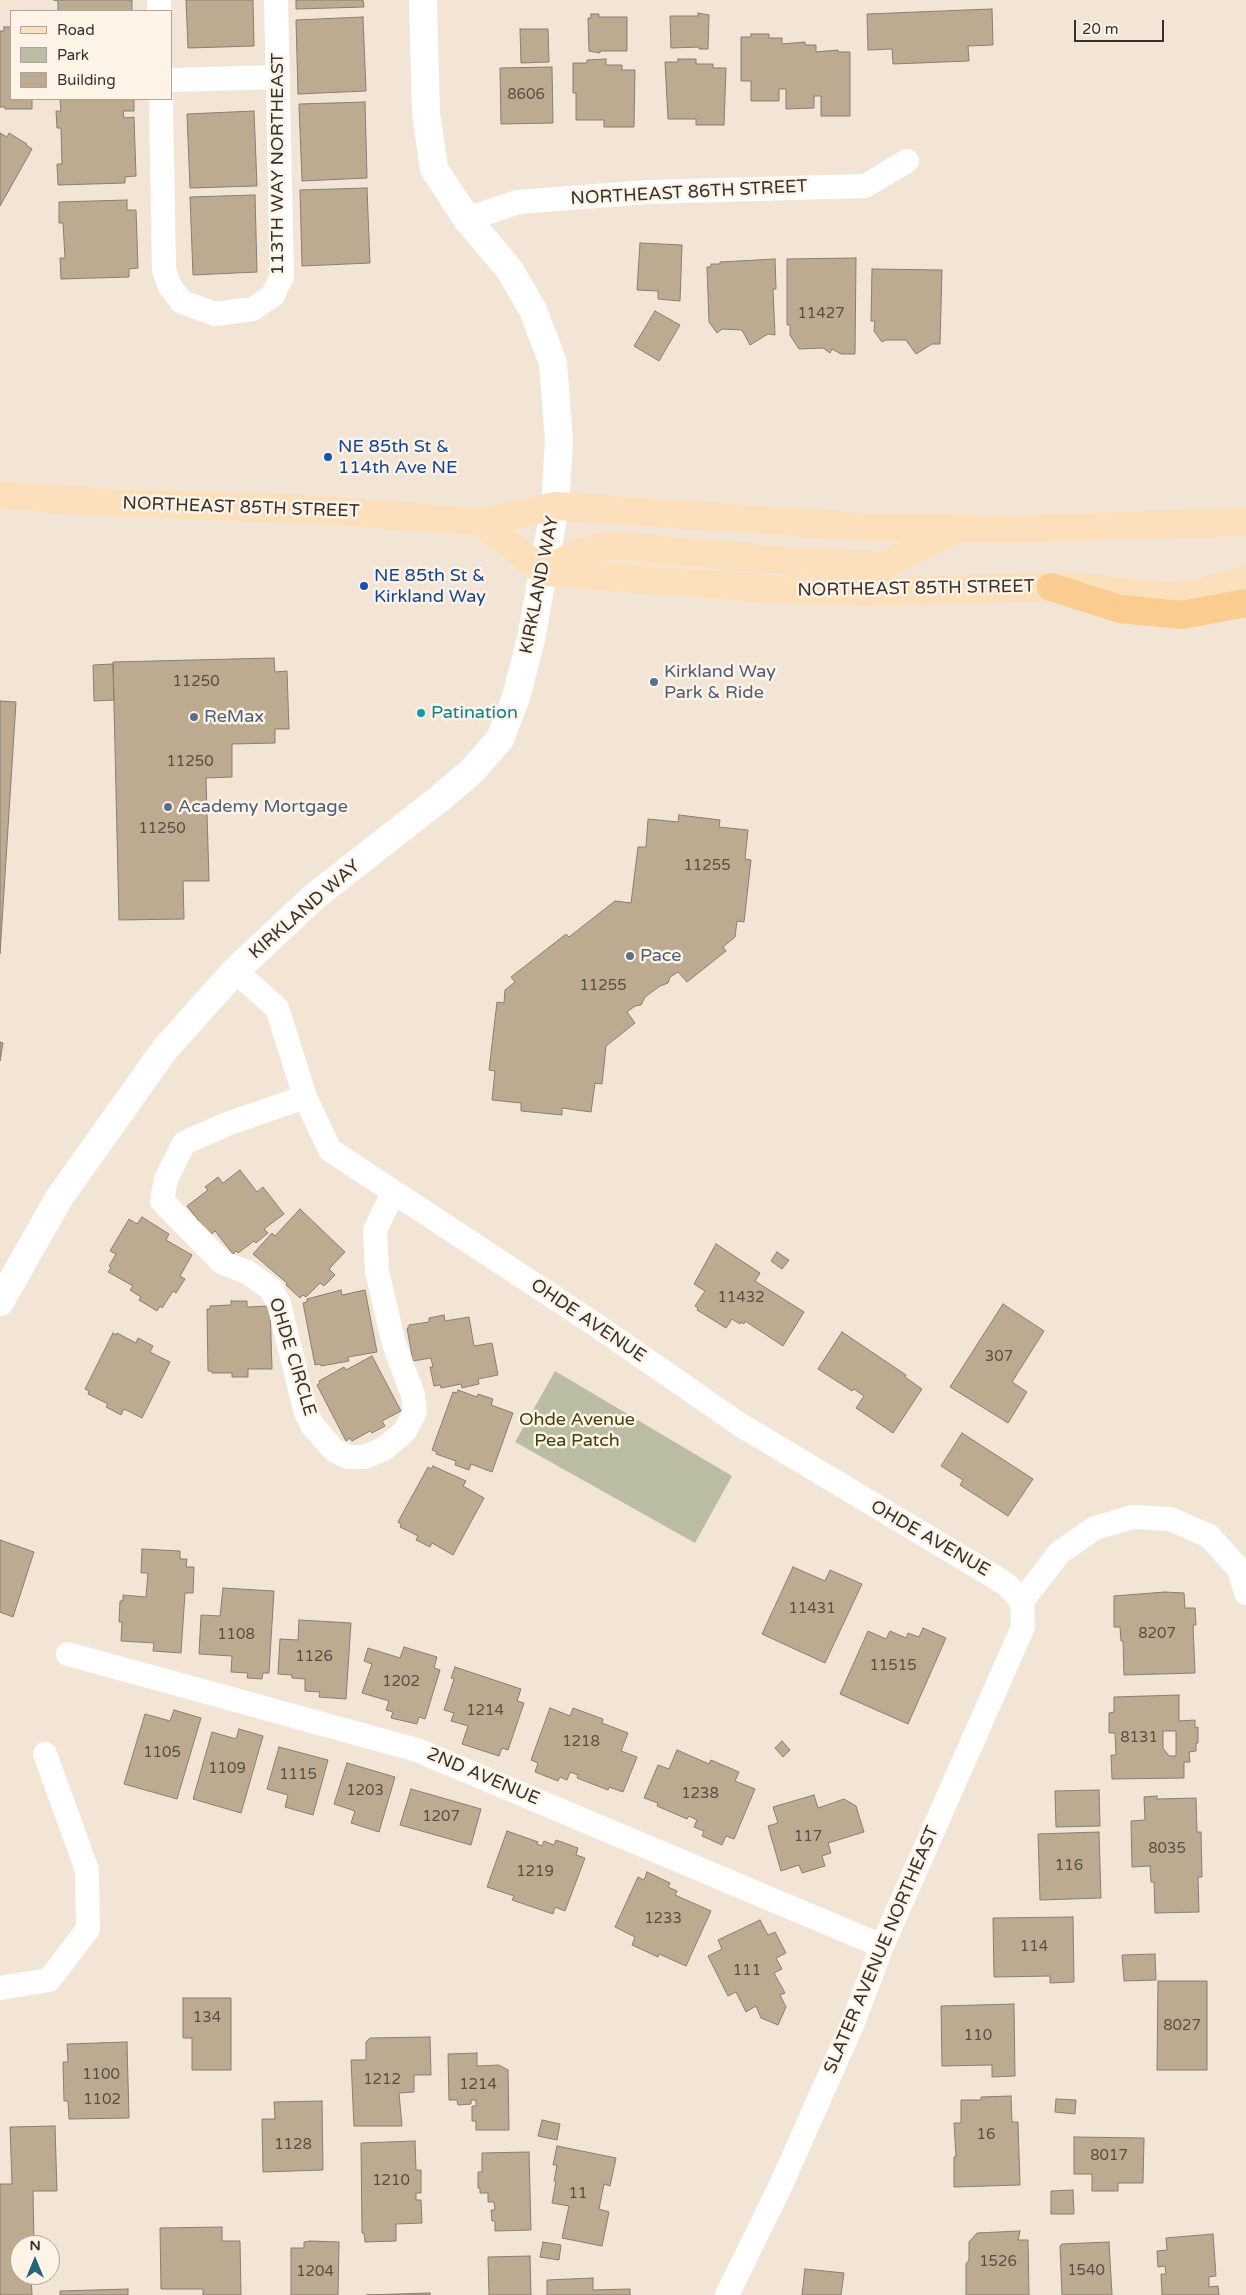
<!DOCTYPE html>
<style>
body{margin:0}
#map{position:relative;width:1246px;height:2295px;overflow:hidden;background:#f2e5d6;font-family:"Varela Round",sans-serif}
canvas{display:block}
.legend{position:absolute;left:10px;top:10px;width:162px;height:90px;box-sizing:border-box;background:#fdf3e7;border:1px solid #ada59c;margin:0;padding:6px 9px;list-style:none;font-size:15px;color:#36312c}
.legend li{display:flex;align-items:center;gap:10px;height:25px}
.legend b{width:25px;border:1px solid #ada59c}
.north{position:absolute;left:10px;top:2235px;width:50px;height:50px;box-sizing:border-box;background:#fdf3e7;border:1px solid #ada59c;border-radius:50%;rotate:0deg;font-size:14px;font-weight:700;line-height:20px;text-align:center;color:#36312c}
.north::after{content:'';display:block;margin:auto;width:18px;height:22px;background:#226478;clip-path:polygon(50% 0,100% 100%,50% 72%,0 100%)}
.scale{position:absolute;left:1074px;top:20px;width:90px;height:22px;box-sizing:border-box;border:2px solid #36312c;border-top:0;padding-left:6px;font-size:15px;line-height:18px;white-space:nowrap;color:#36312c;-webkit-text-stroke:4px #fdf3e7;paint-order:stroke}
</style>
<div id="map">
<canvas width="1246" height="2295"></canvas>
<ul class="legend">
<li><b style="height:6px;background:#fce0bc"></b>Road</li>
<li><b style="height:14px;background:#babca3"></b>Park</li>
<li><b style="height:14px;background:#bcab90"></b>Building</li>
</ul>
<div class="north">N</div>
<div class="scale">20 m</div>
</div>
<script>
const context = document.querySelector('canvas').getContext('2d');
context.lineJoin = 'round';
function paint(path, color) { context.fillStyle = color; context.fill(path, 'evenodd'); }
const poly = rows => new Path2D(rows.map(r => 'M' + r).join(''));
function stroke(path, color, width, dash) { context.strokeStyle = color; context.lineWidth = width; context.lineCap = dash ? 'butt' : 'round'; context.setLineDash(dash || []); context.stroke(path); }
function drawText(font, color, halo, rows, align = 'center') {
  context.font = font + ' "Varela Round",sans-serif'; context.lineWidth = 5; context.setLineDash([]); context.textBaseline = 'middle'; context.strokeStyle = halo; context.fillStyle = color; for (const [text, x, y, turn = 0] of rows) {
    context.save(); context.translate(x, y); context.rotate((+turn || 0) * Math.PI / 180); context.textAlign = isNaN(turn) ? turn : align; if (halo) context.strokeText(text, 0, 0); context.fillText(text, 0, 0); context.restore();
  }
}
const green = poly([
 [555,1371,732,1476,695,1543,515,1442]
]);
const building = poly([
 [54,0,132,0,132,11,58,11,58,1,54,0],
 [186,0,253,0,254,46,188,48,186,0],
 [296,0,363,0,364,7,296,9,296,0],
 [992,9,993,45,968,46,969,61,893,64,892,49,868,50,867,14,992,9],
 [698,13,709,15,708,49,699,49,699,47,671,48,670,16,698,16,698,13],
 [591,14,599,14,599,17,627,17,627,51,600,51,600,53,589,51,588,18,591,18,591,14],
 [363,17,366,91,298,94,296,20,363,17],
 [4,27,11,27,11,99,32,99,32,109,5,109,5,107,0,107,0,31,4,31,4,27],
 [520,29,548,29,549,62,521,63,520,29],
 [751,34,769,34,769,38,782,38,782,44,805,42,805,45,816,45,816,52,838,50,838,52,850,52,850,116,821,116,821,96,814,96,814,108,786,109,786,89,779,89,779,101,751,101,751,81,741,81,741,37,751,37,751,34],
 [606,59,606,65,622,65,622,70,635,70,634,127,604,127,604,120,576,120,576,93,573,93,573,63,587,63,587,60,606,59],
 [678,59,696,59,696,64,713,64,713,68,726,68,724,125,696,125,696,119,668,119,665,62,678,62,678,59],
 [552,67,553,123,501,124,500,68,552,67],
 [60,99,134,99,134,111,123,111,124,118,134,117,136,176,125,177,125,183,58,185,57,164,62,164,61,128,57,128,56,111,61,111,60,99],
 [365,102,367,178,302,181,299,104,365,102],
 [254,111,257,186,190,188,187,114,254,111],
 [0,133,7,137,9,133,27,144,26,145,32,149,0,206,0,133],
 [367,188,370,263,302,266,300,190,367,188],
 [255,195,257,272,193,275,190,197,255,195],
 [127,200,127,210,136,210,138,268,129,269,129,277,61,279,60,258,65,258,63,223,59,223,59,202,127,200],
 [640,243,682,245,680,301,658,299,658,291,637,290,640,243],
 [856,258,855,354,841,354,832,349,830,353,823,348,799,349,790,335,790,325,787,325,787,259,856,258],
 [775,259,776,289,773,289,775,335,768,334,750,345,742,330,722,329,717,333,709,322,707,267,711,267,711,264,720,264,720,262,775,259],
 [872,269,942,270,940,344,932,344,916,354,906,340,886,340,882,342,874,331,875,321,871,321,872,269],
 [655,311,680,325,659,361,634,346,655,311],
 [274,658,275,672,287,671,289,729,275,729,275,743,232,744,232,777,206,778,209,881,183,881,184,919,119,920,113,662,274,658],
 [113,664,114,700,94,701,93,665,113,664],
 [0,701,16,702,0,954,0,701],
 [679,815,720,820,719,827,748,830,745,859,751,860,744,922,737,921,735,937,723,947,726,951,687,982,678,972,670,977,668,983,660,986,645,997,641,1005,635,1006,627,1012,635,1023,606,1046,602,1084,595,1083,591,1112,562,1108,562,1115,521,1111,521,1103,492,1100,495,1071,489,1070,497,1002,504,1003,505,990,515,982,511,977,566,934,569,937,615,901,631,903,638,847,646,847,648,819,678,822,679,815],
 [0,1042,3,1043,0,1061,0,1042],
 [240,1170,257,1192,263,1187,284,1214,264,1229,268,1233,256,1243,254,1241,238,1253,236,1251,233,1254,215,1231,210,1235,187,1206,208,1190,205,1187,218,1177,223,1183,240,1170],
 [300,1209,345,1252,329,1269,335,1275,324,1286,320,1283,306,1297,303,1295,300,1298,286,1285,287,1283,253,1254,272,1233,275,1236,300,1209],
 [142,1217,169,1234,166,1240,192,1255,180,1276,185,1279,176,1293,173,1291,162,1308,160,1306,157,1311,139,1300,141,1297,130,1290,133,1286,108,1272,111,1268,109,1266,116,1254,110,1251,129,1219,137,1224,142,1217],
 [716,1244,760,1273,755,1281,804,1312,783,1346,745,1321,744,1324,741,1322,740,1324,732,1319,726,1328,697,1310,698,1308,695,1306,705,1291,694,1284,716,1244],
 [777,1252,789,1260,782,1269,771,1261,777,1252],
 [341,1290,342,1295,365,1290,377,1352,348,1357,349,1361,321,1366,320,1364,315,1365,303,1303,307,1302,307,1299,341,1290],
 [231,1301,247,1301,247,1307,270,1306,272,1369,248,1369,248,1377,232,1377,232,1373,212,1373,212,1371,208,1371,207,1309,210,1309,210,1306,231,1305,231,1301],
 [1003,1304,1044,1331,1012,1382,1027,1392,1008,1423,950,1387,1003,1304],
 [444,1315,445,1321,469,1317,474,1346,492,1343,498,1375,478,1379,479,1384,462,1388,461,1384,441,1388,440,1385,434,1386,430,1367,433,1367,431,1358,413,1361,407,1328,409,1328,409,1325,429,1322,429,1318,444,1315],
 [842,1332,906,1375,905,1377,922,1389,893,1433,856,1408,864,1396,854,1389,852,1391,818,1369,842,1332],
 [113,1333,116,1335,117,1333,136,1343,138,1338,153,1346,150,1352,170,1362,142,1418,124,1409,121,1415,106,1407,108,1404,88,1394,89,1391,85,1389,113,1333],
 [372,1356,401,1411,382,1421,385,1426,372,1433,370,1431,352,1441,350,1438,346,1441,317,1385,320,1383,319,1381,344,1367,346,1370,372,1356],
 [458,1390,477,1397,478,1394,493,1399,491,1405,513,1413,492,1472,471,1464,469,1470,455,1465,456,1461,436,1454,437,1452,432,1450,453,1392,457,1393,458,1390],
 [962,1433,1033,1479,1008,1516,960,1485,963,1480,941,1466,962,1433],
 [433,1466,466,1481,463,1486,484,1498,453,1555,432,1543,430,1547,416,1540,418,1536,400,1527,401,1525,398,1522,428,1467,431,1469,433,1466],
 [0,1540,34,1552,13,1617,0,1612,0,1540],
 [142,1549,180,1551,180,1559,187,1559,186,1567,194,1567,193,1593,185,1593,181,1653,153,1651,154,1643,121,1641,122,1622,119,1622,120,1601,123,1601,123,1595,146,1597,148,1573,141,1573,142,1549],
 [793,1567,825,1581,830,1570,862,1584,825,1663,762,1634,793,1567],
 [223,1588,274,1591,269,1673,263,1673,262,1679,247,1678,248,1673,231,1672,232,1656,199,1654,201,1615,220,1616,223,1588],
 [1165,1592,1184,1593,1185,1608,1195,1608,1196,1625,1193,1625,1195,1673,1124,1675,1123,1641,1121,1641,1120,1627,1114,1627,1114,1596,1165,1592],
 [299,1620,351,1623,346,1699,319,1697,320,1692,305,1691,305,1679,292,1678,292,1675,278,1674,280,1639,298,1640,299,1620],
 [923,1628,946,1638,908,1724,840,1694,868,1631,886,1639,890,1631,906,1638,908,1633,919,1637,923,1628],
 [404,1647,437,1657,434,1668,440,1670,425,1719,419,1717,417,1724,391,1718,393,1712,386,1710,389,1701,362,1693,372,1664,364,1661,368,1648,400,1658,404,1647],
 [455,1667,521,1689,517,1701,524,1703,508,1750,502,1748,499,1756,462,1744,468,1726,451,1721,454,1713,444,1710,454,1679,451,1678,455,1667],
 [1179,1695,1179,1721,1195,1720,1195,1728,1198,1727,1198,1743,1196,1743,1196,1751,1189,1752,1190,1762,1184,1762,1184,1778,1112,1779,1111,1755,1116,1755,1115,1733,1109,1733,1109,1713,1114,1712,1114,1697,1179,1695],
 [1163,1731,1176,1731,1176,1756,1169,1756,1163,1748,1163,1731],
 [550,1708,570,1716,573,1708,603,1719,602,1723,628,1733,621,1751,637,1757,623,1792,609,1787,608,1790,577,1778,578,1775,570,1772,567,1780,560,1777,558,1781,535,1772,538,1763,531,1760,550,1708],
 [174,1710,201,1718,177,1799,124,1784,145,1714,170,1721,174,1710],
 [239,1729,263,1736,241,1813,193,1799,212,1732,236,1739,239,1729],
 [782,1741,790,1750,783,1757,775,1748,782,1741],
 [279,1747,328,1760,313,1815,285,1807,288,1795,267,1789,279,1747],
 [677,1750,709,1764,711,1760,739,1772,735,1781,755,1789,734,1839,726,1836,722,1845,702,1836,704,1831,694,1827,697,1820,689,1816,687,1819,657,1806,658,1803,644,1798,658,1765,669,1769,677,1750],
 [347,1763,395,1777,379,1832,351,1823,355,1811,334,1804,347,1763],
 [411,1789,481,1809,471,1845,400,1825,411,1789],
 [1099,1790,1100,1826,1056,1827,1055,1791,1099,1790],
 [814,1795,818,1808,844,1799,856,1806,864,1832,828,1843,831,1853,822,1856,825,1866,802,1873,799,1865,781,1871,768,1826,778,1823,773,1807,814,1795],
 [1157,1796,1157,1799,1196,1798,1197,1832,1201,1832,1202,1877,1198,1877,1199,1912,1155,1913,1154,1882,1151,1882,1150,1866,1132,1867,1131,1821,1145,1820,1144,1797,1157,1796],
 [507,1831,538,1842,537,1844,542,1846,544,1841,554,1845,556,1840,578,1848,576,1855,585,1858,565,1911,555,1907,553,1914,512,1900,514,1896,487,1887,507,1831],
 [1099,1832,1101,1898,1040,1900,1038,1834,1099,1832],
 [647,1872,670,1883,668,1887,677,1891,675,1895,711,1911,686,1966,659,1954,658,1957,632,1945,635,1937,615,1927,638,1877,644,1880,647,1872],
 [1073,1917,1074,1982,1050,1983,1050,1976,994,1977,993,1918,1073,1917],
 [760,1920,768,1935,775,1932,786,1953,776,1958,782,1969,774,1973,785,1993,780,1995,786,2007,778,2025,761,2018,756,2006,746,2012,736,1992,728,1996,708,1956,722,1949,718,1940,760,1920],
 [1155,1954,1156,1980,1124,1981,1122,1955,1155,1954],
 [1158,1981,1207,1981,1207,2070,1157,2070,1158,1981],
 [183,1998,231,1998,231,2070,192,2070,192,2038,183,2038,183,1998],
 [1014,2004,1015,2076,992,2077,992,2065,942,2066,941,2006,1014,2004],
 [430,2037,431,2075,414,2075,414,2092,399,2093,402,2126,354,2126,351,2060,366,2060,366,2042,370,2038,430,2037],
 [127,2042,129,2118,69,2119,68,2101,64,2101,63,2062,68,2062,67,2044,127,2042],
 [477,2053,477,2066,499,2065,508,2070,509,2130,476,2130,476,2121,472,2121,472,2106,476,2106,476,2100,471,2100,471,2104,458,2105,457,2100,449,2100,448,2054,477,2053],
 [1011,2096,1012,2122,1018,2122,1020,2185,954,2187,954,2157,956,2157,954,2123,961,2123,961,2100,981,2100,981,2097,1011,2096],
 [1056,2099,1076,2100,1075,2114,1055,2112,1056,2099],
 [322,2101,323,2170,263,2172,262,2119,275,2119,274,2102,322,2101],
 [542,2120,560,2124,557,2140,538,2136,542,2120],
 [55,2126,57,2191,33,2191,34,2243,20,2245,20,2275,31,2275,32,2295,0,2295,0,2184,12,2184,10,2127,55,2126],
 [1074,2137,1144,2138,1143,2183,1118,2183,1118,2191,1092,2191,1092,2174,1074,2174,1074,2137],
 [415,2141,416,2170,421,2170,421,2193,416,2193,416,2200,421,2200,422,2223,396,2224,396,2241,365,2242,364,2233,362,2233,361,2143,415,2141],
 [557,2146,616,2158,610,2186,604,2184,599,2209,609,2212,602,2246,562,2238,569,2206,552,2203,556,2181,554,2181,557,2165,553,2165,557,2146],
 [529,2152,531,2230,495,2231,495,2221,492,2221,491,2210,495,2210,494,2202,488,2202,488,2193,480,2193,480,2188,478,2188,478,2172,482,2172,482,2153,529,2152],
 [1073,2190,1074,2214,1051,2214,1051,2191,1073,2190],
 [222,2227,222,2241,240,2241,241,2295,203,2295,203,2289,161,2289,160,2228,222,2227],
 [1020,2231,1018,2240,1028,2240,1029,2295,966,2295,966,2264,969,2260,969,2242,977,2233,1020,2231],
 [1213,2234,1216,2276,1209,2277,1209,2287,1218,2286,1219,2295,1162,2295,1161,2274,1166,2274,1165,2266,1158,2267,1157,2251,1167,2250,1166,2238,1213,2234],
 [310,2241,339,2242,338,2295,291,2295,291,2248,304,2248,304,2242,310,2241],
 [543,2242,561,2245,559,2260,540,2257,543,2242],
 [1109,2242,1112,2295,1062,2295,1060,2246,1062,2244,1109,2242],
 [530,2256,531,2295,489,2295,488,2257,530,2256],
 [805,2269,844,2273,841,2295,802,2295,805,2269],
 [593,2278,593,2290,630,2289,630,2295,547,2295,547,2280,593,2278],
 [128,2289,128,2295,60,2295,60,2291,128,2289],
 [430,2293,430,2295,366,2295,430,2293]
]);
const street = poly([
 [159,0,159,11],
 [171,80,278,77],
 [161,99,164,270,170,287,182,302,215,314,253,309,273,295,282,276,276,0],
 [467,219,518,202,648,192,865,186,907,161],
 [235,971,277,1008,305,1097,330,1150,599,1327,739,1424,993,1576,1007,1585,1022,1601],
 [305,1097,227,1124,184,1143,166,1179,162,1201,223,1263,247,1272,271,1289,279,1304,305,1410,312,1425,334,1450,348,1457,364,1457,384,1449,405,1431,415,1412,413,1395,394,1344,377,1271,375,1230,393,1193],
 [1022,1601,1060,1552,1095,1528,1132,1517,1170,1519,1209,1536,1239,1569,1246,1593],
 [68,1654,417,1750,882,1946],
 [0,1988,49,1980,88,1929,87,1870,45,1754],
 [727,2295,780,2187,852,2025,882,1946,1023,1627,1022,1601]
]);
const secondary = poly([
 [0,1302,59,1198,165,1049,235,971,315,896,439,799,472,771,500,739,516,697,531,639,555,506,559,440,553,363,533,310,509,269,467,219,434,169,426,113,423,0]
]);
const primary = poly([
 [0,495,94,502,303,509,482,522,555,506,866,527,1016,529,1246,522],
 [482,522,544,572,785,590,864,592,1051,587,1090,588,1169,597,1197,594,1246,579],
 [544,572,579,552,613,546,792,561,883,566,953,531]
]);
const highway = poly([
 [1051,587,1120,609,1182,615,1246,603]
]);
const markers = [
 [328,457,5,"#1a4fb4"],
 [364,586,5,"#1a4fb4"],
 [654,682,5,"#5c6f8a"],
 [421,713,5,"#0f9aa8"],
 [194,717,5,"#5c6f8a"],
 [168,807,5,"#5c6f8a"],
 [630,956,5,"#5c6f8a"]
];
const numberNames = [
 ["8606",526,95],
 ["11427",821,314],
 ["11250",196,682],
 ["11250",190,762],
 ["11250",162,829],
 ["11255",707,866],
 ["11255",603,986],
 ["11432",741,1298],
 ["307",999,1357],
 ["11431",812,1609],
 ["8207",1157,1634],
 ["1108",236,1635],
 ["1126",314,1657],
 ["11515",893,1666],
 ["1202",401,1682],
 ["1214",485,1711],
 ["8131",1139,1738],
 ["1218",581,1742],
 ["1105",162,1753],
 ["1109",227,1769],
 ["1115",298,1775],
 ["1203",365,1791],
 ["1238",700,1794],
 ["1207",441,1817],
 ["117",808,1837],
 ["8035",1167,1849],
 ["116",1069,1866],
 ["1219",535,1872],
 ["1233",663,1919],
 ["114",1034,1947],
 ["111",747,1971],
 ["134",207,2018],
 ["8027",1182,2026],
 ["110",978,2036],
 ["1100",101,2075],
 ["1212",382,2080],
 ["1214",478,2085],
 ["1102",102,2100],
 ["16",986,2135],
 ["1128",293,2145],
 ["8017",1109,2156],
 ["1210",391,2181],
 ["11",578,2194],
 ["1526",998,2262],
 ["1540",1086,2271],
 ["1204",315,2272]
];
const streetNames = [
 ["113TH WAY NORTHEAST",278,164,-90],
 ["NORTHEAST 86TH STREET",689,193,-3],
 ["NORTHEAST 85TH STREET",241,508,2],
 ["KIRKLAND WAY",540,585,-79],
 ["NORTHEAST 85TH STREET",916,589,-1],
 ["KIRKLAND WAY",305,910,-41],
 ["OHDE AVENUE",588,1321,34],
 ["OHDE CIRCLE",292,1357,73],
 ["OHDE AVENUE",930,1539,30],
 ["2ND AVENUE",483,1777,23],
 ["SLATER AVENUE NORTHEAST",882,1950,-67]
];
const transitNames = [
 ["NE 85th St &",338,447],
 ["114th Ave NE",338,468],
 ["NE 85th St &",374,576],
 ["Kirkland Way",374,597]
];
const serviceNames = [
 ["Kirkland Way",664,672],
 ["Park & Ride",664,693],
 ["ReMax",204,717],
 ["Academy Mortgage",178,807],
 ["Pace",640,956]
];
const cultureNames = [
 ["Patination",431,713]
];
const parkNames = [
 ["Ohde Avenue",577,1420],
 ["Pea Patch",577,1441]
];
paint(green, '#babca3');
paint(building, '#bcab90');
stroke(building, '#887e70', 1);
stroke(street, '#fff', 24);
stroke(secondary, '#fff', 28);
stroke(primary, '#fce0bc', 28);
stroke(highway, '#facc90', 28);
for (const [x, y, r, color] of markers) { const dot = new Path2D(); dot.arc(x, y, r, 0, 2 * Math.PI); context.fillStyle = color; context.fill(dot); stroke(dot, '#fdf3e7', 2); }
drawText('15px', '#585045', null, numberNames);
drawText('18px', '#36312c', '#fdf3e7', streetNames);
drawText('18px', '#164399', '#fdf3e7', transitNames, 'left');
drawText('18px', '#4e5e75', '#fdf3e7', serviceNames, 'left');
drawText('18px', '#0d838f', '#fdf3e7', cultureNames, 'left');
drawText('18px', '#40410b', '#fdf3e7', parkNames);
</script>
